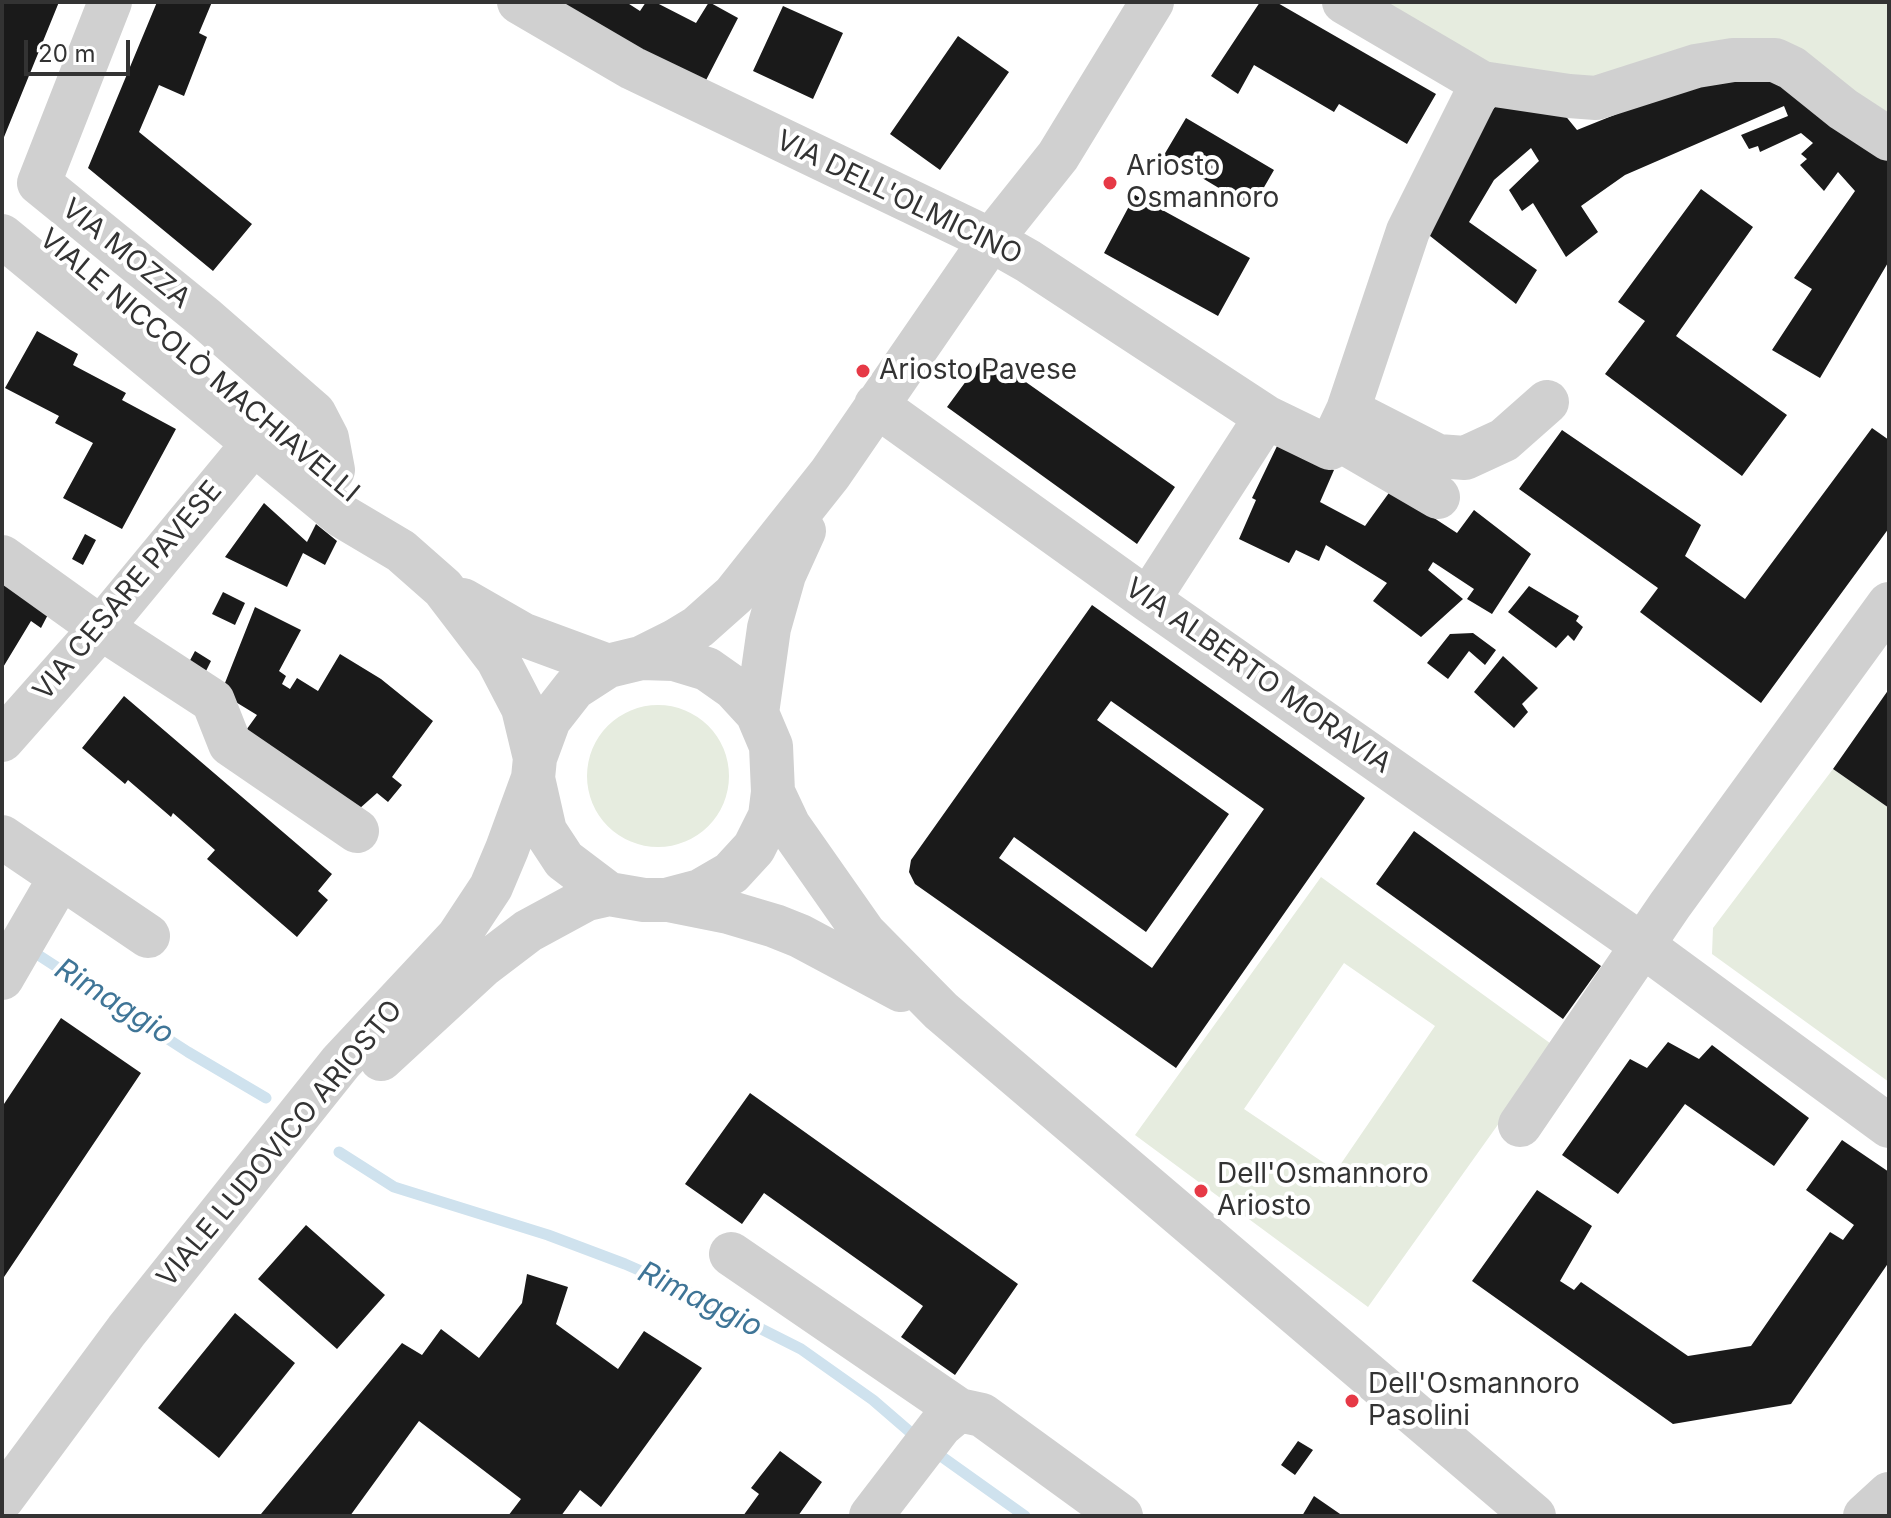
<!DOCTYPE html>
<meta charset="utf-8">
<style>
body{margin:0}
#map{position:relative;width:1891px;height:1518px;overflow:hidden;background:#fff;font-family:Inter,sans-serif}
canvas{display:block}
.frame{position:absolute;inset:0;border:4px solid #333;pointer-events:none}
.scale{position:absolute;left:24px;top:40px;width:106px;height:36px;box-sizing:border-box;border:4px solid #333;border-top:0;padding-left:10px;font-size:24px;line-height:28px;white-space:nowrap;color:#333;-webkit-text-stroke:6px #fff;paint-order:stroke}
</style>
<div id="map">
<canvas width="1891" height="1518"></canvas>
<div class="frame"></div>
<div class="scale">20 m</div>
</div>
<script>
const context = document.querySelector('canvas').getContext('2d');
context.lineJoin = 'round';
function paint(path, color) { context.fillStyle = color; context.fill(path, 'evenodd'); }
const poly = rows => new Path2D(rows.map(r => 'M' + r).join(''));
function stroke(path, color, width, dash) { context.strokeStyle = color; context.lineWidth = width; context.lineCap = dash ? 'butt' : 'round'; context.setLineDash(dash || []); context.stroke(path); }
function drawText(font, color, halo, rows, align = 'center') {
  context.font = font + ' Inter,sans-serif'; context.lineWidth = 8; context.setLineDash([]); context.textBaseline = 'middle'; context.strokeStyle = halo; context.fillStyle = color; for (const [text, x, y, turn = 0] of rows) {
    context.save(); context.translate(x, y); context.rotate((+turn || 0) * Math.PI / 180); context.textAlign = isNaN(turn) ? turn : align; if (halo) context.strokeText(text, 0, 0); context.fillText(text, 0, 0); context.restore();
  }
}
const green = poly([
 [1377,2,1889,2,1889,122,1878,116,1513,76],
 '587 776a71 71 0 1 1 142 0a71 71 0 1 1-142 0Z',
 [1833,769,1889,808,1889,1082,1712,954,1713,928],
 [1321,877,1554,1046,1368,1307,1135,1135],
 [1344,963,1435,1026,1336,1171,1244,1109]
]);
const stream = poly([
 [29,949,188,1052,266,1098],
 [339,1152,394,1187,548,1235,625,1264,682,1289,801,1349,873,1400,917,1438],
 [931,1449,1025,1516]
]);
const building = poly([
 [2,2,59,2,2,142],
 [157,2,212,2,199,33,207,37,184,96,159,85,139,132,252,224,213,271,88,168],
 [544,2,626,2,640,11,646,2,655,2,696,23,709,2,738,18,702,88],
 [1260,2,1276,2,1436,94,1407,144,1339,104,1334,112,1254,65,1238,94,1211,76],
 [783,6,843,33,813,99,753,71],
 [958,36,1009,72,940,170,890,134],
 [1726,70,1776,72,1889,160,1889,261,1820,378,1772,350,1812,289,1794,278,1855,191,1838,172,1824,191,1800,165,1807,159,1801,154,1813,143,1801,133,1760,152,1758,146,1749,149,1741,135,1788,116,1784,106,1625,175,1581,206,1598,232,1566,257,1533,203,1522,211,1509,190,1539,161,1531,148,1494,180,1469,222,1537,270,1516,304,1425,232,1465,142,1495,107,1559,108,1577,130],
 [1186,118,1274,170,1252,208,1164,155],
 [1701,189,1753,227,1676,336,1787,415,1742,476,1605,374,1645,321,1618,302],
 [1135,195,1250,258,1218,316,1104,253],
 [37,331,78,354,73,365,126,393,122,400,176,429,122,529,63,498,93,443,55,423,59,416,5,388],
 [986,354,1175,487,1137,544,947,407],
 [1872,428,1889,440,1889,528,1761,703,1640,612,1658,588,1519,489,1562,430,1701,525,1685,556,1745,599],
 [1278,444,1334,470,1320,502,1365,526,1391,490,1457,533,1474,510,1531,554,1492,614,1467,599,1474,589,1433,562,1428,570,1463,599,1421,637,1373,601,1387,583,1326,545,1319,561,1296,550,1289,563,1239,539,1256,500,1252,498],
 [264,503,307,542,316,524,337,541,325,565,303,553,287,587,225,557],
 [85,534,96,540,83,565,72,559],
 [2,572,54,603,41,628,31,621,2,669],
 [1529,586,1579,616,1576,621,1583,627,1574,641,1568,635,1556,648,1508,612],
 [223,592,245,603,235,625,212,614],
 [1092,605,1365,798,1176,1068,915,884,909,872,911,860],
 [1111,701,1264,809,1152,968,999,858,1014,837,1146,932,1229,814,1097,720],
 [255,607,301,630,279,671,286,676,282,684,290,689,297,678,318,691,340,654,381,679,433,721,392,777,402,785,388,802,377,793,359,809,244,733,257,715,221,693],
 [1473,633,1496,650,1485,665,1469,651,1448,679,1427,663,1450,634],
 [195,651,211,661,203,677,187,666],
 [1503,656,1538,688,1522,704,1528,712,1514,728,1474,692],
 [1889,689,1889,808,1833,769],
 [124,696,332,874,318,891,328,900,297,937,207,859,215,850,173,813,171,817,128,780,125,784,82,748],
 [1414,831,1601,966,1563,1019,1376,884],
 [61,1018,141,1073,2,1280,2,1107],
 [1668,1042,1699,1059,1712,1045,1809,1118,1774,1166,1685,1104,1618,1194,1562,1155,1630,1059,1647,1068],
 [750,1093,1018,1284,955,1375,901,1337,923,1306,764,1193,742,1224,685,1184],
 [1842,1140,1889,1172,1889,1262,1791,1404,1673,1424,1472,1281,1537,1190,1592,1226,1560,1281,1574,1290,1581,1282,1688,1356,1751,1346,1830,1232,1843,1240,1854,1225,1806,1190],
 [306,1225,385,1295,337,1349,258,1279],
 [527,1274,568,1287,556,1324,618,1369,644,1331,702,1368,601,1507,580,1490,561,1516,508,1516,521,1499,419,1421,350,1516,261,1514,402,1343,422,1355,441,1329,479,1358,522,1303],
 [235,1313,295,1363,219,1458,158,1408],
 [1298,1441,1313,1450,1295,1475,1281,1465],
 [780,1451,822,1482,798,1516,743,1516,759,1494,751,1488],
 [1314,1496,1343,1516,1302,1516]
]);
const minor = poly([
 [110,2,39,183,205,318,314,413,327,438,333,470],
 [519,2,632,68,991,240,1028,261,1266,417,1330,448,1348,410,1408,231,1482,83],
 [1344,2,1482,83,1569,96,1596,98,1696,66,1733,60,1775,60,1792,68,1843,109,1889,139],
 [2,236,342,516,401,551,443,588,498,660,523,708,535,758],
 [876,405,1148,600,1642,945,1889,1126],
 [1348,410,1438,456,1465,458,1504,440,1547,402],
 [1335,437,1438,497],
 [2,557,101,628,213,701,230,744,357,831],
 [463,600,524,635,608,666],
 [1148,600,1266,417],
 [757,713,769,628,784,575,804,531],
 [2,740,101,628,254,443],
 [533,778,545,831,564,860,609,894,644,900,666,900,700,891,731,873,754,848,770,816,773,792,771,746,757,713,734,688,707,669,674,659,641,658],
 [773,792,789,826,864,933,941,1011,1534,1516],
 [2,837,148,936],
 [668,900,728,912,775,926,800,936,901,990],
 [2,978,60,878],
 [381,1059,482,966,528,931,587,899,609,894],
 [1520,1125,1670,905,1889,604],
 [731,1254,959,1410],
 [2,1499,127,1330,341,1062,458,937,491,887,507,849,533,778,535,758,549,720,574,688,608,666,641,658,675,641,698,627,734,595,830,474,991,240,1058,156,1152,2],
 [871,1516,940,1426,959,1410,982,1415,1121,1516],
 [1865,1516,1889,1494]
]);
const markers = [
 [1110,183,8,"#e63946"],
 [863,371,8,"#e63946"],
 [1201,1191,8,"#e63946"],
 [1352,1401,8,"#e63946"]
];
const poiNames = [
 ["Ariosto",1126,167],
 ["Osmannoro",1126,199],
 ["Ariosto Pavese",879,371],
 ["Dell'Osmannoro",1217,1175],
 ["Ariosto",1217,1207],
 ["Dell'Osmannoro",1368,1385],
 ["Pasolini",1368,1417]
];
const streetNames = [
 ["VIA DELL'OLMICINO",899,198,26],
 ["VIA MOZZA",126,254,39],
 ["VIALE NICCOLÒ MACHIAVELLI",199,366,40],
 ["VIA CESARE PAVESE",128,591,-50],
 ["VIA ALBERTO MORAVIA",1258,676,35],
 ["VIALE LUDOVICO ARIOSTO",280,1144,-50]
];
const waterNames = [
 ["Rimaggio",114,1002,32],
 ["Rimaggio",700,1300,26]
];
paint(green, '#e6ecdf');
stroke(stream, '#cfe2ee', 11);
paint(building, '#1a1a1a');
stroke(minor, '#d0d0d0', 44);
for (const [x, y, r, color] of markers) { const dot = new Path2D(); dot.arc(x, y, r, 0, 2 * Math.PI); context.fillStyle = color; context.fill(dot); stroke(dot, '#fff', 3); }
drawText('28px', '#333', '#fff', poiNames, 'left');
drawText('28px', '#333', '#fff', streetNames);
drawText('italic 30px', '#3f7597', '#fff', waterNames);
</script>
